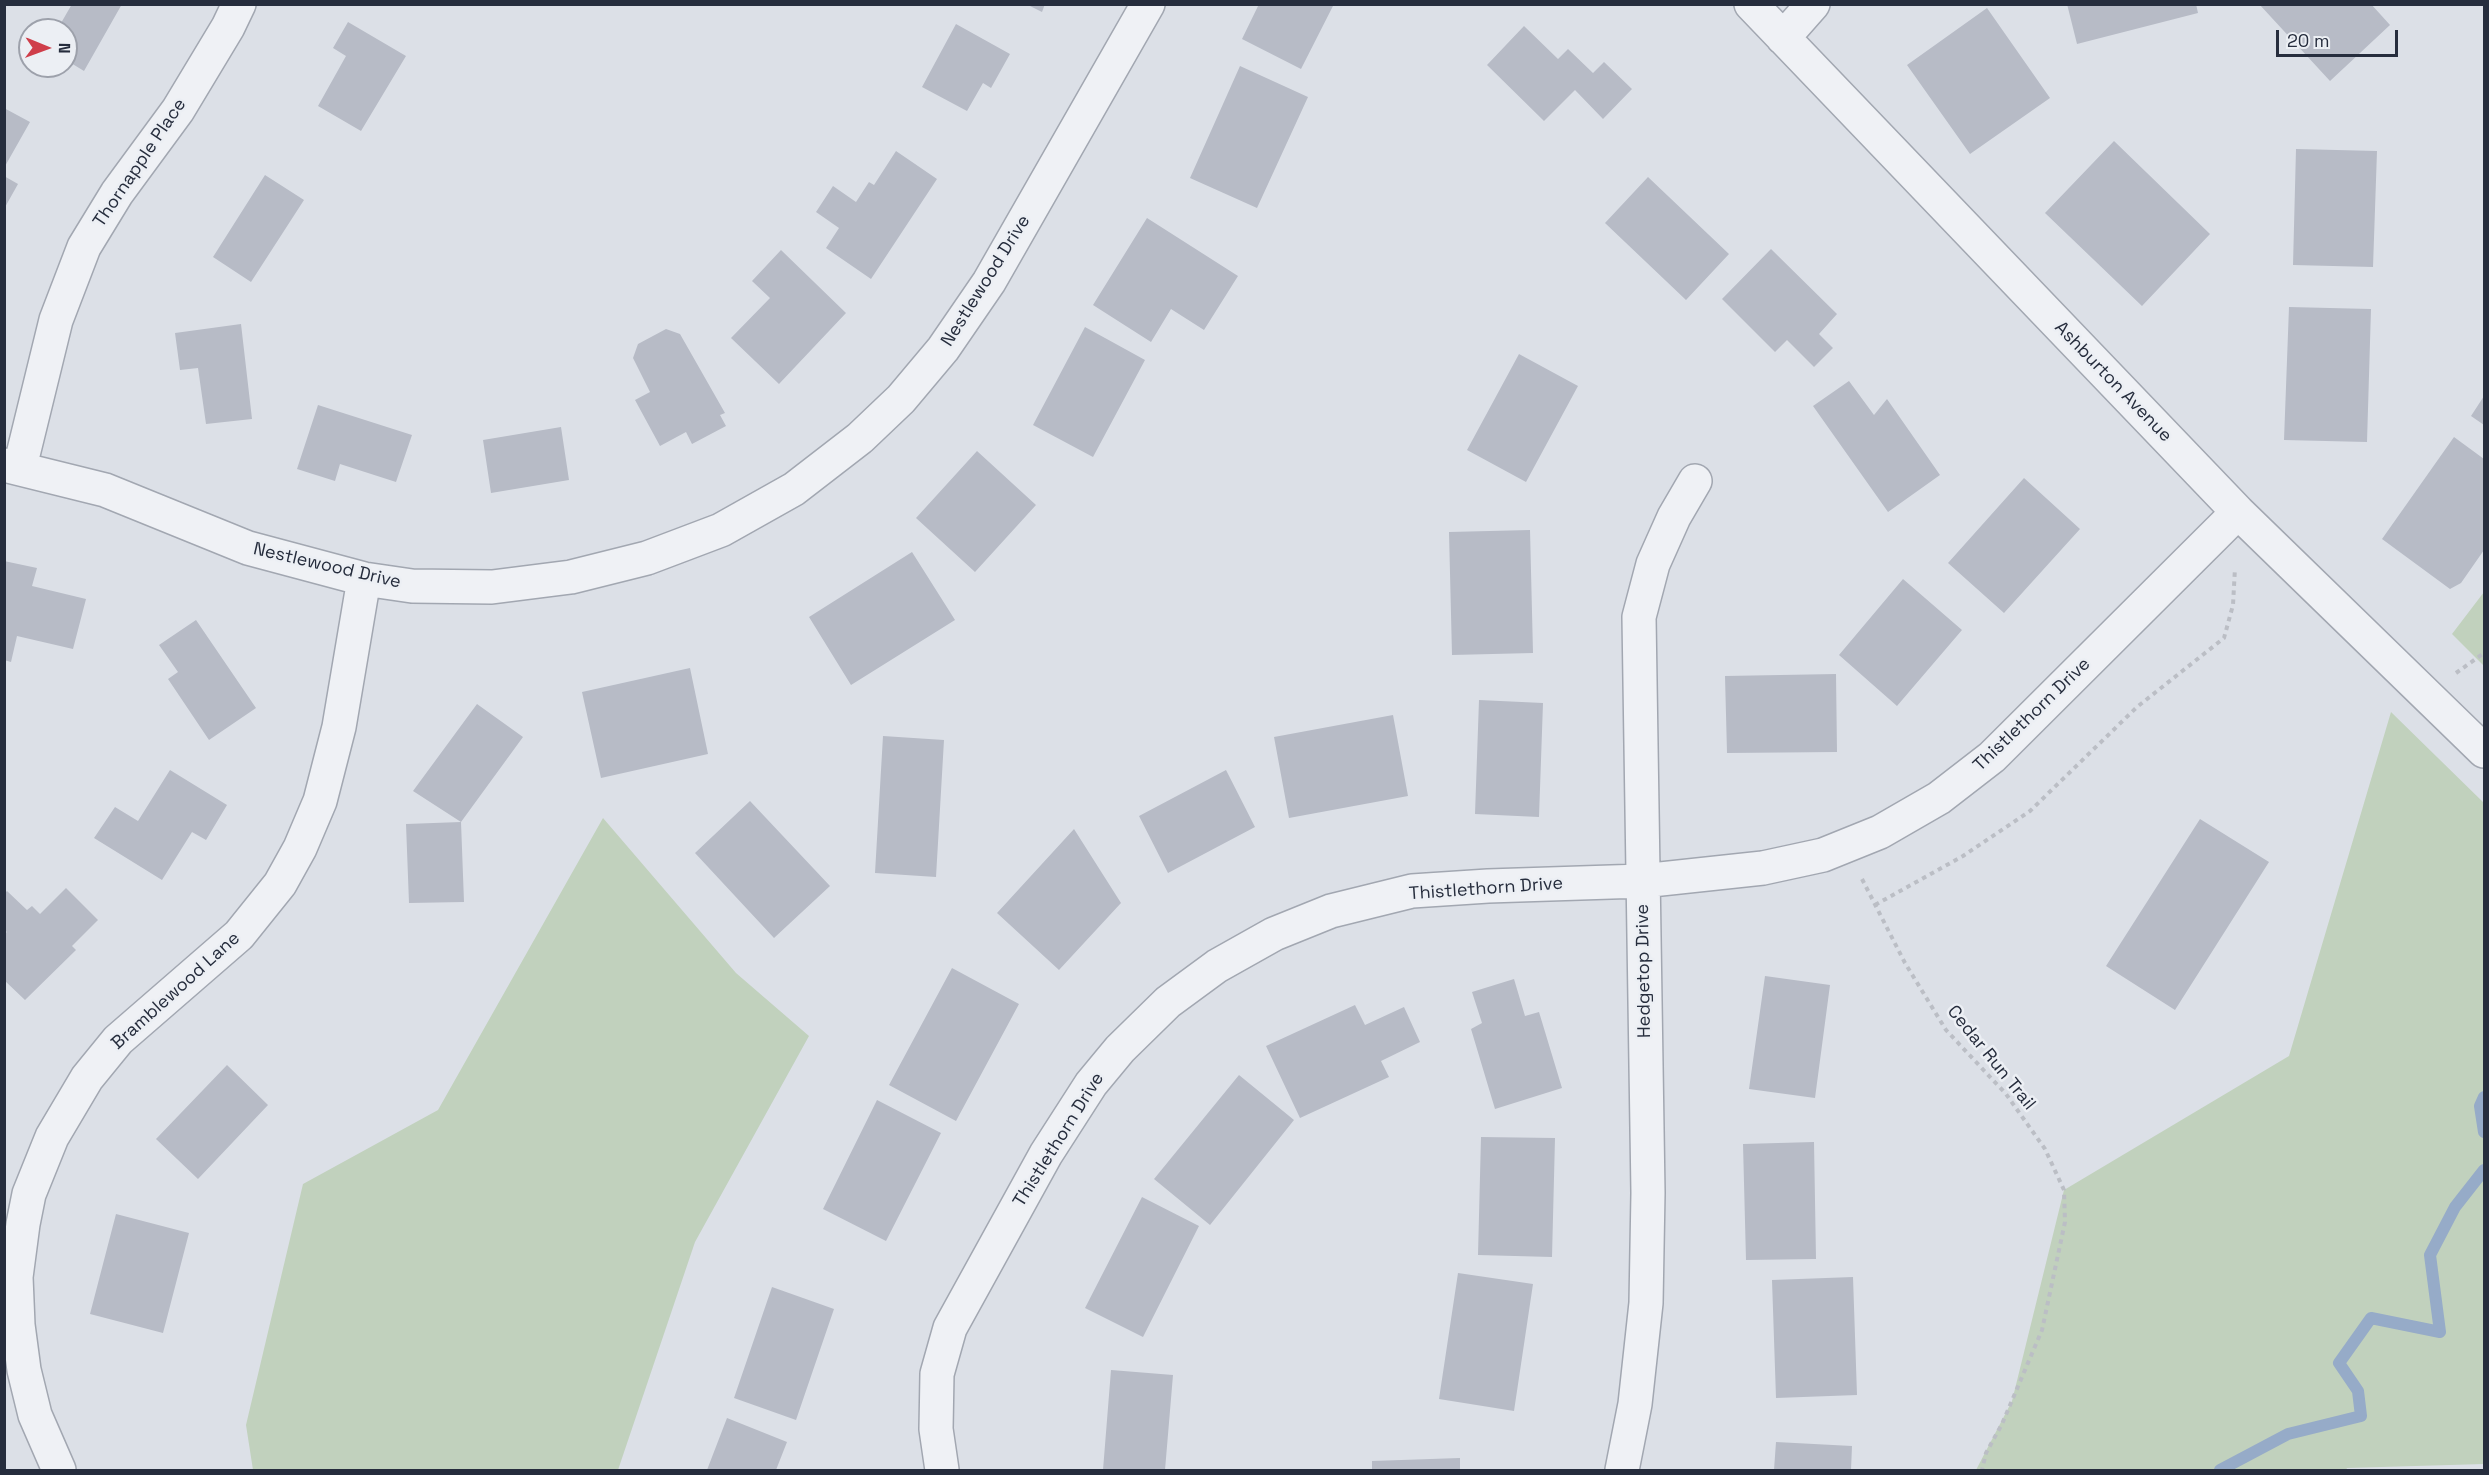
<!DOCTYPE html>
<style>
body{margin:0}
#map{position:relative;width:2489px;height:1475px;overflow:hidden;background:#dce0e7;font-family:"Space Grotesk",sans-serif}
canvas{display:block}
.frame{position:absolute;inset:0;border:6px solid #262d3d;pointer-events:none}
.north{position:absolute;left:18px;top:18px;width:60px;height:60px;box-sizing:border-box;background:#eceff4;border:2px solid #9da1ab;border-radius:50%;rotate:91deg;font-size:16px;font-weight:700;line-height:24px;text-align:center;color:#262d3d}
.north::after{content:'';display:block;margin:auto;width:21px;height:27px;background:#cf3e4a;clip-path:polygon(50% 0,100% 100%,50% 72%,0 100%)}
.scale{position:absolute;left:2276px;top:30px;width:122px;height:27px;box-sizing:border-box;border:3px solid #262d3d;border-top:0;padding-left:8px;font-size:18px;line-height:21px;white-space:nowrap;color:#262d3d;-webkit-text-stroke:4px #eceff4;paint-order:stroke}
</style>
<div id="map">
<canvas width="2489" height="1475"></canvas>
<div class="frame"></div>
<div class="north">N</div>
<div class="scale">20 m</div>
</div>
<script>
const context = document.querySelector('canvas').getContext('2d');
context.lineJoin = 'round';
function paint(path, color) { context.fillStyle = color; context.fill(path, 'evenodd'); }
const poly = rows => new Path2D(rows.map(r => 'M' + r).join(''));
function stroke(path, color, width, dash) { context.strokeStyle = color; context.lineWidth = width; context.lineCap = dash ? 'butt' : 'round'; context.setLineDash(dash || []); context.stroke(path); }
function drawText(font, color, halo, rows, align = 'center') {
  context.font = font + ' "Space Grotesk",sans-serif'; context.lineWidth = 5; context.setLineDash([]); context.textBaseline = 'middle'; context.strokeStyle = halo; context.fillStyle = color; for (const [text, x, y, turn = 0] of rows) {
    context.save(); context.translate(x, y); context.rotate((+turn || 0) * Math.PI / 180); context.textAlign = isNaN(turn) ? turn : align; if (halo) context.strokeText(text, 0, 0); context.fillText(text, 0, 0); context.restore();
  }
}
const green = poly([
 [2484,592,2484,666,2452,634],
 [2391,712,2484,803,2484,1464,2347,1468,2346,1470,1976,1470,2012,1401,2064,1190,2289,1056],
 [603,818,736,973,809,1036,695,1242,618,1470,253,1470,246,1425,303,1184,438,1110]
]);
const stream = poly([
 [2484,1097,2480,1106,2484,1132],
 [2220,1470,2288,1434,2361,1416,2358,1391,2339,1363,2371,1318,2440,1332,2430,1255,2455,1207,2484,1170]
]);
const building = poly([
 [72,4,122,4,84,71,66,60,66,30,57,30],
 [1026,4,1045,4,1042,12],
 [1259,4,1334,4,1301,69,1242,39],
 [2067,4,2196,4,2198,13,2077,44],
 [2259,4,2371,4,2390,25,2330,81],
 [1987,8,2050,98,1970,154,1907,65],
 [348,22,406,56,361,131,318,106,346,56,333,48],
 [956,24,1010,54,991,88,983,83,967,111,922,87],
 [1524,26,1558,59,1568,49,1593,73,1604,62,1632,89,1603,119,1575,90,1544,121,1487,65],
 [1240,66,1308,97,1257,208,1190,178],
 [4,108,30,122,4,168],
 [2114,141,2210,234,2142,306,2045,213],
 [2296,149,2377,151,2373,267,2293,265],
 [896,151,937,179,871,279,826,248,839,228,816,212,833,186,856,202,869,182,874,185],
 [265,175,304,200,251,282,213,257],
 [4,176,18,184,4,209],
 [1648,177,1729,254,1686,300,1605,223],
 [1147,218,1238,276,1204,330,1171,309,1151,342,1093,305],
 [1771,249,1837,314,1819,334,1833,348,1814,367,1787,340,1775,352,1722,299],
 [781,250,846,313,779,384,731,338,770,298,752,281],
 [2289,307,2371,309,2367,442,2284,440],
 [241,324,252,419,206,424,198,368,180,370,175,333],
 [1085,327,1145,360,1093,457,1033,425],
 [666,329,680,334,725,413,720,415,726,426,692,444,686,432,660,446,635,400,650,392,633,358,638,344],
 [1519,354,1578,386,1526,482,1467,450],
 [1849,381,1874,415,1887,399,1940,475,1888,512,1813,406],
 [2484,396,2484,425,2471,416],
 [318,405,412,435,396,482,340,464,335,481,297,469],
 [561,427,569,480,491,493,483,440],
 [2454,437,2484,459,2484,550,2461,583,2450,589,2382,539],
 [977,451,1036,505,975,572,916,518],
 [2024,478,2080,529,2004,613,1948,563],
 [1530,530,1533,653,1452,655,1449,532],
 [912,552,955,620,851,685,809,617],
 [4,561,37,568,32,586,86,599,73,649,17,636,11,662,4,660],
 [1903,579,1962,630,1897,706,1839,655],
 [196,620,256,708,209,740,168,679,178,672,159,645],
 [690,668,708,754,601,778,582,692],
 [1836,674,1837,752,1727,753,1725,676],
 [1479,700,1543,703,1539,817,1475,814],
 [477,704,523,737,461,822,413,791],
 [1393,715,1408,796,1289,818,1274,737],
 [883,736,944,740,936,877,875,873],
 [170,770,227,805,206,840,192,832,162,880,94,838,115,807,138,821],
 [1226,770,1255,827,1168,873,1139,816],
 [750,801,830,886,774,938,695,853],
 [2200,819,2269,862,2175,1010,2106,966],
 [461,822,464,902,409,903,406,824],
 [1074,829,1121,903,1059,970,997,913],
 [66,888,98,920,72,946,76,950,25,1000,4,980,4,934,7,932,4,930,4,894,7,891,27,910,32,906,40,914],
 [952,968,1019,1004,956,1121,889,1085],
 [1765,976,1830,985,1815,1098,1749,1089],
 [1514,979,1525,1016,1539,1012,1562,1088,1495,1109,1471,1029,1482,1023,1472,992],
 [1355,1005,1365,1025,1404,1007,1420,1042,1381,1061,1389,1077,1300,1118,1266,1046],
 [227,1065,268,1105,198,1179,156,1139],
 [1239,1075,1294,1120,1210,1225,1154,1179],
 [877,1100,941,1133,886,1241,823,1209],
 [1481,1137,1555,1138,1552,1257,1478,1255],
 [1814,1142,1816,1259,1746,1260,1743,1144],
 [1142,1197,1199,1226,1143,1337,1085,1308],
 [116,1214,189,1233,163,1333,90,1314],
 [1458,1273,1533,1284,1514,1411,1439,1399],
 [1853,1277,1857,1395,1776,1398,1772,1280],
 [772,1287,834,1309,796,1420,734,1398],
 [1111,1370,1173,1375,1165,1470,1103,1470],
 [727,1418,787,1442,776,1470,707,1470],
 [1776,1442,1852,1446,1851,1470,1774,1470],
 [1460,1458,1460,1470,1372,1470,1372,1461]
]);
const path = poly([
 [2456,673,2484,653],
 [1862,879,1905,963,1946,1030,2006,1094,2045,1149,2064,1190,2065,1222,2042,1330,2002,1424,1986,1453,1982,1470],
 [1875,905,1963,856,2030,811,2137,707,2224,638,2233,605,2235,568]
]);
const street = poly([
 [1751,4,2238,512,2484,751],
 [1783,38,1813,4],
 [4,465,105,490,248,548,364,579,412,586,492,587,571,577,647,558,721,530,794,489,860,438,901,399,943,349,989,282,1148,4],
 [20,467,56,320,84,247,117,193,178,110,228,27,239,4],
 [59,1470,35,1415,24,1370,18,1325,16,1277,23,1224,29,1194,52,1137,87,1078,118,1040,239,935,280,884,300,848,320,801,339,727,364,579],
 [942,1470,936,1429,937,1374,950,1328,1046,1154,1091,1084,1120,1049,1168,1002,1217,966,1274,934,1331,911,1412,891,1488,886,1642,881,1763,868,1823,855,1880,832,1939,798,1992,757,2238,512],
 [1622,1470,1635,1404,1646,1303,1648,1193,1639,617,1653,564,1674,517,1695,481]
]);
const streetNames = [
 ["Thornapple Place",140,163,-56],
 ["Nestlewood Drive",986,281,-58],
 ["Ashburton Avenue",2113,382,46],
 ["Nestlewood Drive",327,566,13],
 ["Thistlethorn Drive",2032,715,-44],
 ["Thistlethorn Drive",1486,889,-4],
 ["Hedgetop Drive",1644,971,-91],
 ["Bramblewood Lane",176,991,-42],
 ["Cedar Run Trail",1991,1058,51],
 ["Thistlethorn Drive",1059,1140,-58]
];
paint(green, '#c1d1bd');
stroke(stream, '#96abc8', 12);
paint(building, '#b7bbc6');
stroke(street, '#a2a7b1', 36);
stroke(path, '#bbbec5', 4, [4.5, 4.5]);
stroke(street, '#eff1f5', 33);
drawText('18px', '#262d3d', '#eceff4', streetNames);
</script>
